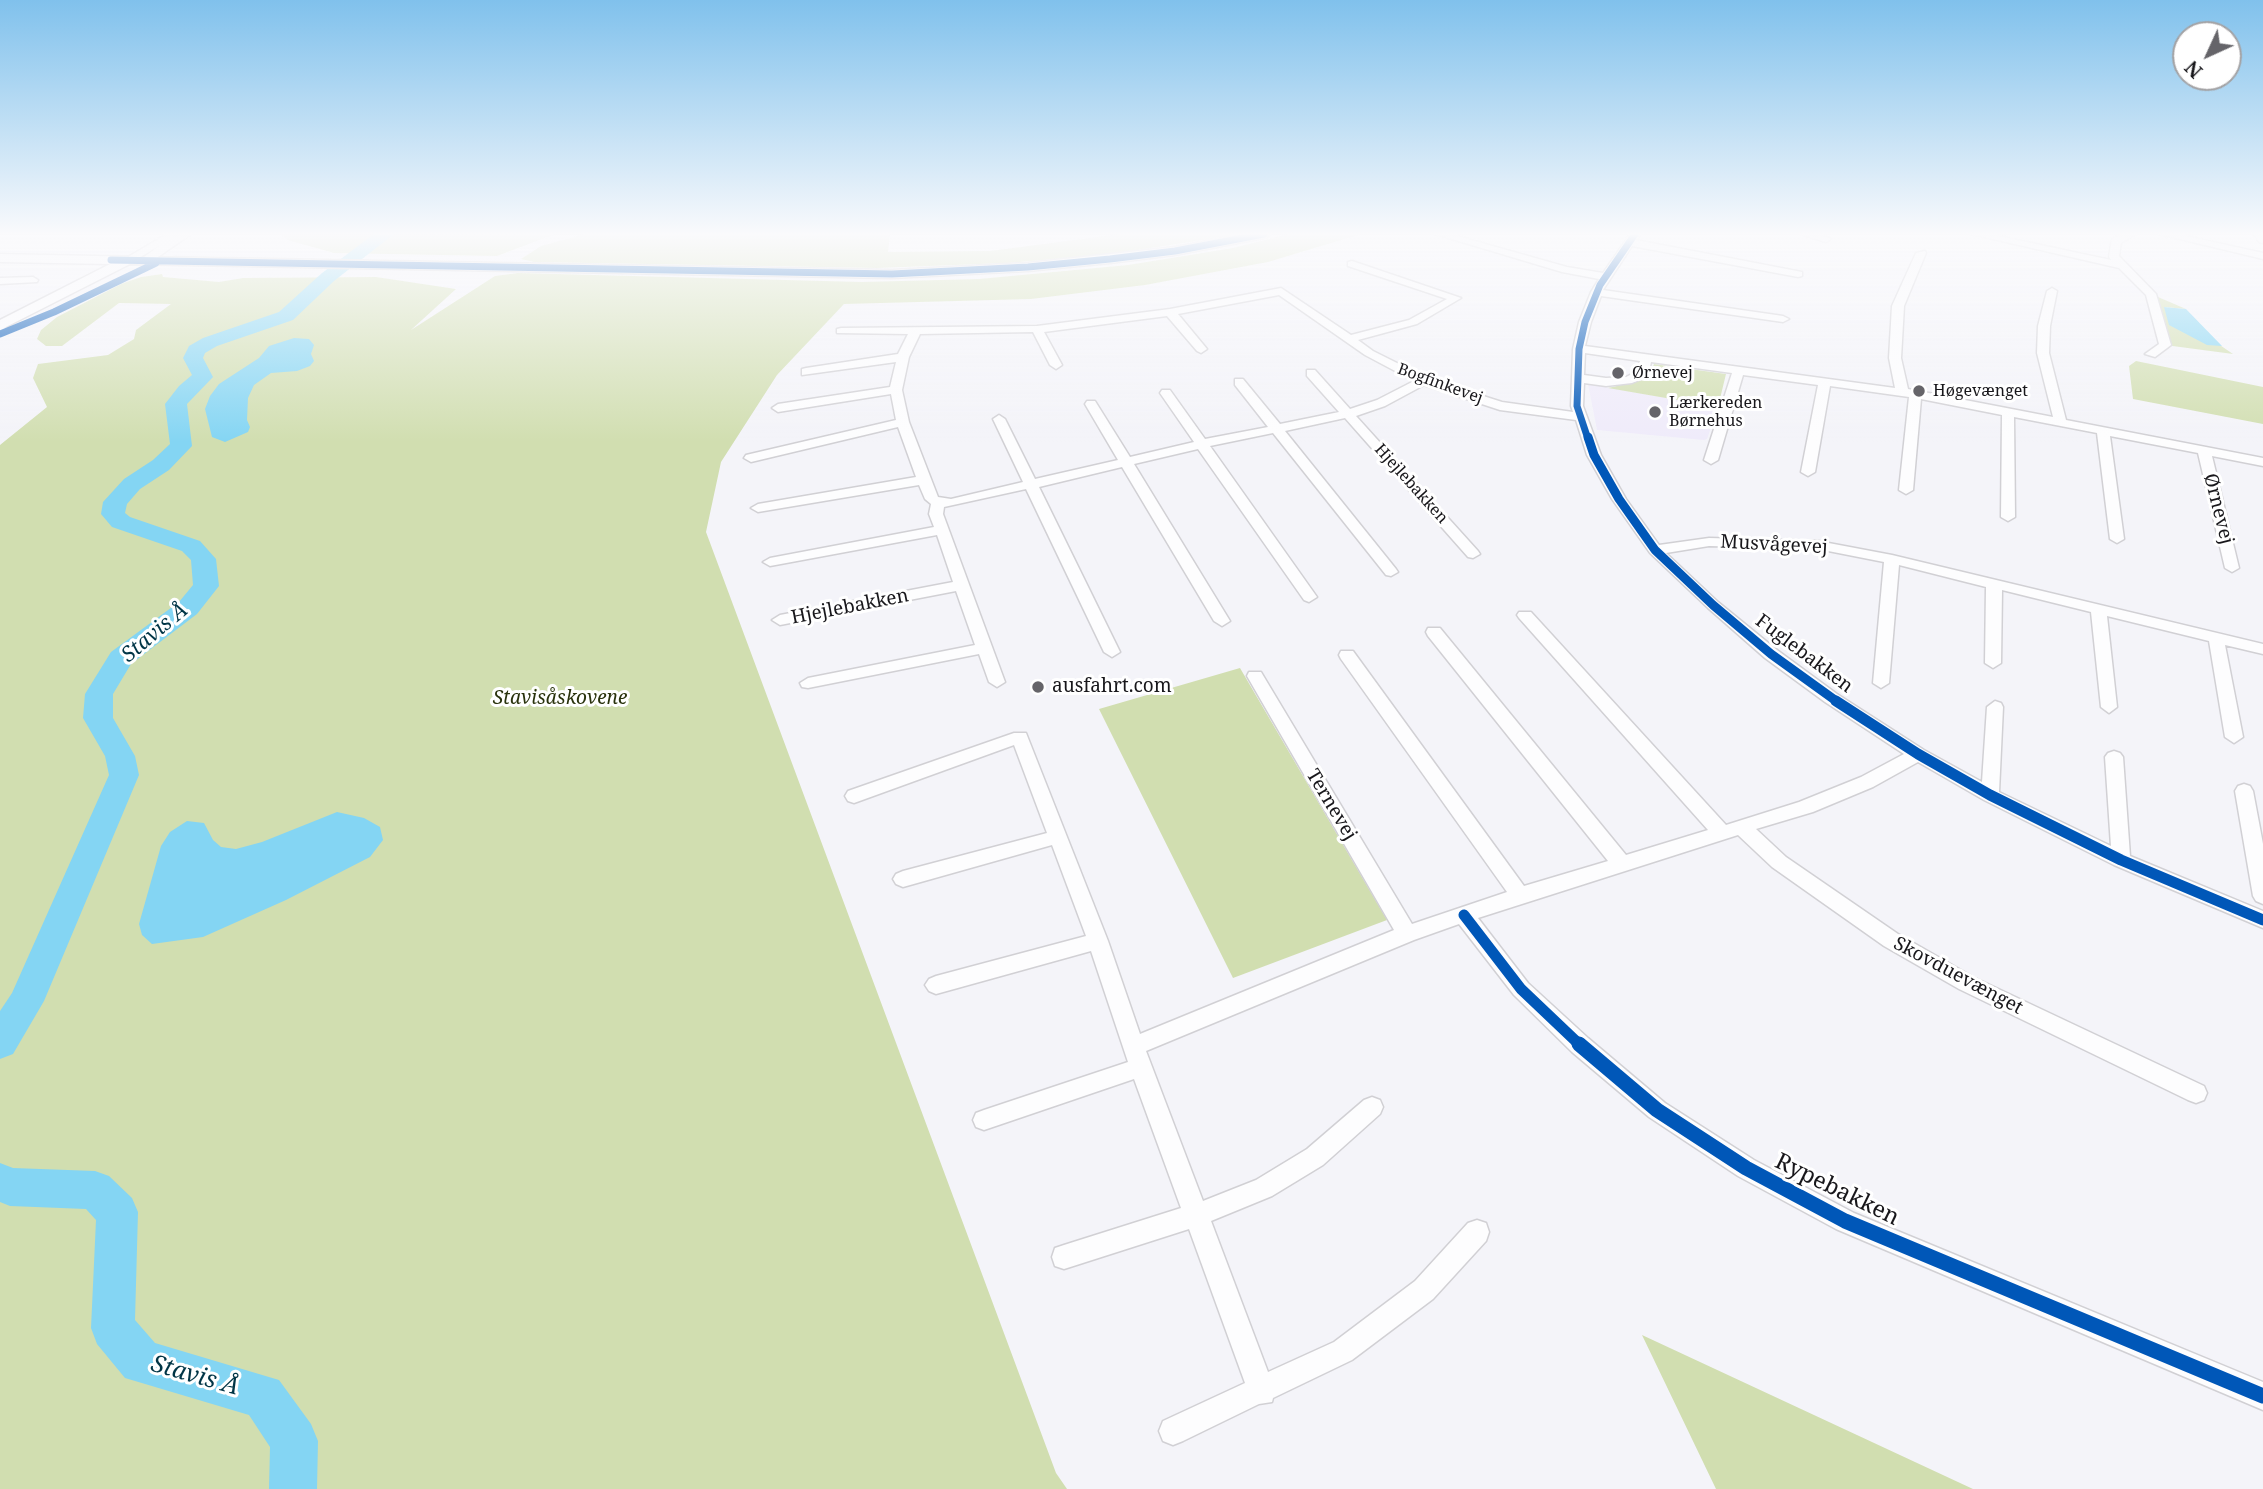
<!DOCTYPE html>
<meta charset="utf-8">
<style>
body{margin:0}
#map{position:relative;width:2263px;height:1489px;overflow:hidden;background:#f4f4f9;font-family:"Noto Serif",serif}
canvas{display:block}
.north{position:absolute;left:2172px;top:21px;width:70px;height:70px;box-sizing:border-box;background:#fff;border:2px solid #a3a2a4;border-radius:50%;rotate:225deg;font-size:19px;font-weight:700;line-height:28px;text-align:center;color:#18171b}
.north::after{content:'';display:block;margin:auto;width:24px;height:32px;background:#656469;clip-path:polygon(50% 0,100% 100%,50% 72%,0 100%)}
</style>
<div id="map">
<canvas width="2263" height="1489"></canvas>
<div class="north">N</div>
</div>
<script>
const context = document.querySelector('canvas').getContext('2d');
context.lineJoin = 'round';
function paint(path, color) { context.fillStyle = color; context.fill(path, 'evenodd'); }
const poly = rows => new Path2D(rows.map(r => 'M' + r).join(''));
function stroke(path, color, width, dash) { context.strokeStyle = color; context.lineWidth = width; context.lineCap = dash ? 'butt' : 'round'; context.setLineDash(dash || []); context.stroke(path); }
function drawText(font, color, halo, rows, align = 'center') {
  context.font = font + ' "Noto Serif",serif'; context.lineWidth = 6; context.setLineDash([]); context.textBaseline = 'middle'; context.strokeStyle = halo; context.fillStyle = color; for (const [text, x, y, turn = 0] of rows) {
    context.save(); context.translate(x, y); context.rotate((+turn || 0) * Math.PI / 180); context.textAlign = isNaN(turn) ? turn : align; if (halo) context.strokeText(text, 0, 0); context.fillText(text, 0, 0); context.restore();
  }
}
const education = poly([
 [1588,384,1718,407,1707,439,1704,440,1597,430]
]);
const green = poly([
 [555,234,497,256,334,253,288,240,281,235],
 [585,234,890,234,888,252,990,251,1121,234,1241,234,1112,254,1008,263,877,268,534,262,521,259,541,246],
 [1289,234,1361,234,1268,262,1145,285,1031,299,844,304,777,375,721,462,706,532,1056,1473,1067,1489,0,1489,0,445,47,407,33,378,38,364,108,355,134,339,136,330,171,304,119,303,62,346,46,346,37,339,41,330,57,317,121,284,141,277,162,274,163,277,219,282,243,278,376,277,456,289,411,330,495,276,518,273,862,282,979,279,1128,265,1233,248],
 [2151,294,2186,309,2164,307,2233,354,2165,345],
 [2136,361,2263,387,2263,424,2133,399,2129,366],
 [1654,364,1726,374,1718,407,1608,388,1648,379],
 [1240,668,1387,920,1233,978,1099,709],
 [1642,1335,1973,1489,1716,1489]
]);
const water = poly([
 [2164,307,2186,309,2222,346,2207,345,2169,325],
 [294,338,309,339,314,345,311,354,314,361,310,366,297,371,271,373,254,385,248,398,247,420,250,427,248,432,225,442,212,437,205,409,210,396,219,384,259,358,269,346],
 [337,812,364,818,380,827,383,840,370,857,286,900,203,937,152,944,142,935,139,924,161,846,170,832,187,821,204,823,213,840,221,847,236,849,262,842]
]);
const river = poly([
 [374,234,394,234,334,281,293,320,217,346,205,353,203,358,213,377,187,404,192,446,169,470,140,489,127,504,125,513,130,517,200,541,216,559,219,586,197,614,131,664,113,694,113,718,135,756,139,775,44,1001,13,1054,0,1059,0,1011,12,993,109,775,105,756,83,718,85,694,111,652,179,602,193,585,191,560,182,551,112,527,101,514,103,502,124,479,153,460,170,444,165,404,179,386,192,375,183,358,189,346,203,338,279,312,322,273,374,234],
 [0,1163,13,1168,95,1171,109,1176,132,1198,138,1212,135,1320,155,1343,279,1380,311,1424,318,1441,317,1489,269,1489,270,1447,249,1415,125,1378,97,1344,91,1328,96,1220,86,1209,10,1206,0,1202,0,1163]
]);
const minor = poly([
 [167,234,179,234,132,262,123,260,167,234],
 [1435,234,1450,234,1567,267,1603,273,1630,234,1640,234,1636,240,1802,272,1802,276,1798,277,1632,246,1603,290,1783,316,1789,319,1783,322,1601,296,1591,322,1585,346,1895,388,1889,358,1892,306,1916,253,1925,251,1926,253,1904,306,1901,358,1908,389,2053,417,2037,353,2038,326,2047,291,2052,288,2057,291,2050,326,2049,353,2066,420,2263,458,2263,466,2212,456,2239,568,2232,572,2225,568,2198,453,2110,436,2124,539,2117,543,2110,539,2097,433,2014,417,2015,517,2008,521,2001,517,2002,415,1921,399,1913,490,1906,494,1899,490,1909,397,1830,386,1815,472,1808,476,1801,472,1818,385,1743,375,1718,460,1711,464,1704,460,1732,373,1651,362,1648,376,1632,383,1606,386,1584,383,1583,406,1601,455,1626,499,1659,545,1709,538,1818,541,1892,555,2263,644,2263,654,2225,645,2243,737,2234,743,2225,737,2209,641,2107,616,2117,707,2109,713,2101,707,2091,612,2002,590,2001,663,1993,668,1985,663,1986,587,1899,565,1889,683,1881,688,1873,683,1884,562,1818,549,1709,546,1666,553,1718,602,1777,650,1837,694,1924,750,1982,782,1987,707,1995,701,2001,703,2003,707,1999,792,2111,846,2105,757,2108,753,2114,751,2120,753,2123,757,2130,856,2263,911,2263,928,2114,865,1984,800,1918,762,1873,787,1813,812,1756,829,1786,857,1898,934,1973,977,2204,1086,2207,1093,2204,1100,2196,1103,2188,1100,1959,989,1884,946,1772,867,1738,835,1478,918,1528,983,1588,1038,1665,1103,1754,1160,1854,1213,2263,1382,2263,1410,1836,1229,1738,1176,1649,1117,1572,1052,1514,995,1459,924,1414,940,1146,1051,1203,1201,1256,1180,1307,1149,1364,1100,1372,1097,1380,1100,1383,1107,1380,1114,1323,1165,1272,1196,1211,1221,1268,1372,1334,1342,1415,1281,1468,1223,1477,1220,1486,1223,1489,1232,1486,1241,1433,1299,1352,1360,1273,1398,1272,1402,1259,1404,1183,1441,1173,1445,1163,1441,1159,1431,1163,1421,1245,1383,1189,1229,1064,1269,1055,1266,1052,1257,1055,1248,1064,1245,1181,1208,1134,1079,984,1130,976,1127,973,1120,976,1113,984,1110,1128,1062,1091,951,936,994,929,991,925,985,929,979,936,976,1086,936,1052,845,903,887,896,884,893,879,896,874,903,871,1047,833,1014,745,854,803,848,801,845,796,848,791,1014,733,1026,733,1108,941,1140,1034,1394,930,1247,676,1249,672,1261,672,1412,924,1507,892,1341,659,1339,655,1341,651,1353,651,1524,886,1608,861,1428,636,1426,632,1428,628,1440,628,1626,855,1708,830,1519,618,1517,615,1519,612,1531,612,1726,825,1799,802,1861,777,1904,754,1825,702,1765,658,1708,608,1650,553,1612,499,1587,455,1576,420,1500,410,1424,385,1385,406,1356,416,1478,551,1480,554,1473,558,1468,557,1345,418,1285,431,1396,569,1398,572,1391,576,1386,575,1273,433,1210,446,1317,597,1309,602,1304,600,1198,449,1134,464,1230,621,1222,626,1214,621,1122,467,1039,487,1120,652,1112,657,1104,652,1026,489,944,507,943,514,1005,682,997,687,989,682,979,654,808,688,802,687,800,683,808,678,975,645,956,591,780,625,772,620,780,615,953,582,937,535,770,566,763,562,770,558,934,527,929,514,931,504,925,499,919,485,758,512,751,508,758,504,916,477,898,427,751,462,744,458,746,455,896,420,891,394,778,412,772,408,778,404,890,387,896,362,802,375,802,369,806,368,898,354,908,334,837,333,837,329,841,328,1037,326,1170,309,1281,288,1351,335,1409,320,1447,299,1348,266,1348,262,1352,261,1461,298,1417,324,1358,340,1373,351,1427,378,1502,402,1573,412,1571,406,1573,349,1579,322,1591,292,1599,279,1562,272,1435,234],
 [1279,295,1365,355,1414,381,1377,400,1350,409,1315,370,1307,370,1307,376,1339,412,1280,424,1243,379,1235,379,1235,385,1268,427,1205,439,1170,390,1162,390,1160,393,1194,442,1130,457,1095,401,1087,401,1085,404,1118,460,1035,479,1005,419,999,415,993,419,1023,482,951,499,938,497,909,422,902,390,909,357,920,334,1033,332,1050,365,1056,369,1062,365,1044,332,1167,316,1197,351,1201,353,1207,349,1178,314,1279,295],
 [1585,353,1640,361,1638,371,1626,377,1606,378,1584,375,1585,353],
 [1800,234,1817,234,1831,239,1826,242,1800,234],
 [1971,234,1989,234,2111,260,2109,257,2112,239,2123,234,2136,234,2121,243,2119,256,2156,294,2171,345,2155,357,2145,354,2159,344,2146,295,2119,268,1971,234],
 [2159,234,2177,234,2263,253,2263,259,2159,234],
 [2254,234,2263,234,2263,243,2259,242,2254,234],
 [33,277,38,280,37,282,0,284,0,278,33,277],
 [0,327,10,328,12,330,0,333,0,327],
 [2244,784,2250,786,2253,791,2263,844,2263,904,2256,901,2253,896,2235,791,2238,786,2244,784]
]);
const major = poly([
 [175,234,191,234,158,257,892,270,1028,263,1175,247,1245,234,1271,234,1264,238,1175,255,1110,263,1028,271,892,278,130,264,0,330,0,320,110,264,0,262,0,254,144,257,175,234]
]);
const cyclewayFar3 = poly([
 [111,260,892,274,1028,267,1110,259,1175,251,1264,234],
 [0,334,54,312,156,263],
 [1588,439,1577,406,1579,349,1585,322,1600,285,1635,234]
]);
const cyclewayFar2 = poly([
 [1588,437,1594,455,1619,499,1655,550,1713,605,1771,654,1839,703]
]);
const cyclewayFar1 = poly([
 [1836,701,1918,754,1990,795,2121,860,2263,920],
 [1464,915,1521,989,1581,1046]
]);
const cycleway = poly([
 [1579,1044,1657,1110,1746,1168,1845,1221,2263,1396]
]);
const markers = [
 [1618,373,7,"#656469"],
 [1919,391,7,"#656469"],
 [1655,412,7,"#656469"],
 [1038,687,7,"#656469"]
];
const farPoinames = [
 ["Ørnevej",1632,373],
 ["Høgevænget",1933,391],
 ["Lærkereden",1669,403],
 ["Børnehus",1669,421]
];
const farStreetnames = [
 ["Bogfinkevej",1440,384,20],
 ["Hjejlebakken",1411,484,48]
];
const streetNames = [
 ["Ørnevej",2218,509,76],
 ["Musvågevej",1774,545,3],
 ["Hjejlebakken",850,607,-11],
 ["Fuglebakken",1804,654,37],
 ["Ternevej",1331,805,59],
 ["Skovduevænget",1958,976,28]
];
const poiNames = [
 ["ausfahrt.com",1052,687]
];
const parkNames = [
 ["Stavisåskovene",560,699]
];
const waterNames = [
 ["Stavis Å",155,633,-40]
];
const nearStreetnames = [
 ["Rypebakken",1837,1190,26]
];
const nearWaternames = [
 ["Stavis Å",195,1376,16]
];
paint(education, '#efebfa');
paint(green, '#d1deb0');
paint(water, '#84d5f3');
paint(river, '#84d5f3');
stroke(minor, '#d1d0d4', 3);
stroke(major, '#d1d0d4', 3);
paint(minor, '#fdfdfe');
paint(major, '#fdfdfe');
stroke(cyclewayFar3, '#0057b8', 7);
stroke(cyclewayFar2, '#0057b8', 9);
stroke(cyclewayFar1, '#0057b8', 11);
stroke(cycleway, '#0057b8', 15);
const sky = context.createLinearGradient(0, 0, 0, 442);
sky.addColorStop(0, '#80c1ec');
sky.addColorStop(0.53, '#fafafc');
sky.addColorStop(1, '#fafafc00');
context.fillStyle = sky;
context.fillRect(0, 0, 2263, 442);
for (const [x, y, r, color] of markers) { const dot = new Path2D(); dot.arc(x, y, r, 0, 2 * Math.PI); context.fillStyle = color; context.fill(dot); stroke(dot, '#fff', 2.5); }
drawText('16px', '#18171b', '#fff', farPoinames, 'left');
drawText('16px', '#18171b', '#fff', farStreetnames);
drawText('19px', '#18171b', '#fff', streetNames);
drawText('19px', '#18171b', '#fff', poiNames, 'left');
drawText('italic 19px', '#29320c', '#fff', parkNames);
drawText('italic 21px', '#003546', '#fff', waterNames);
drawText('23px', '#18171b', '#fff', nearStreetnames);
drawText('italic 24px', '#003546', '#fff', nearWaternames);
</script>
